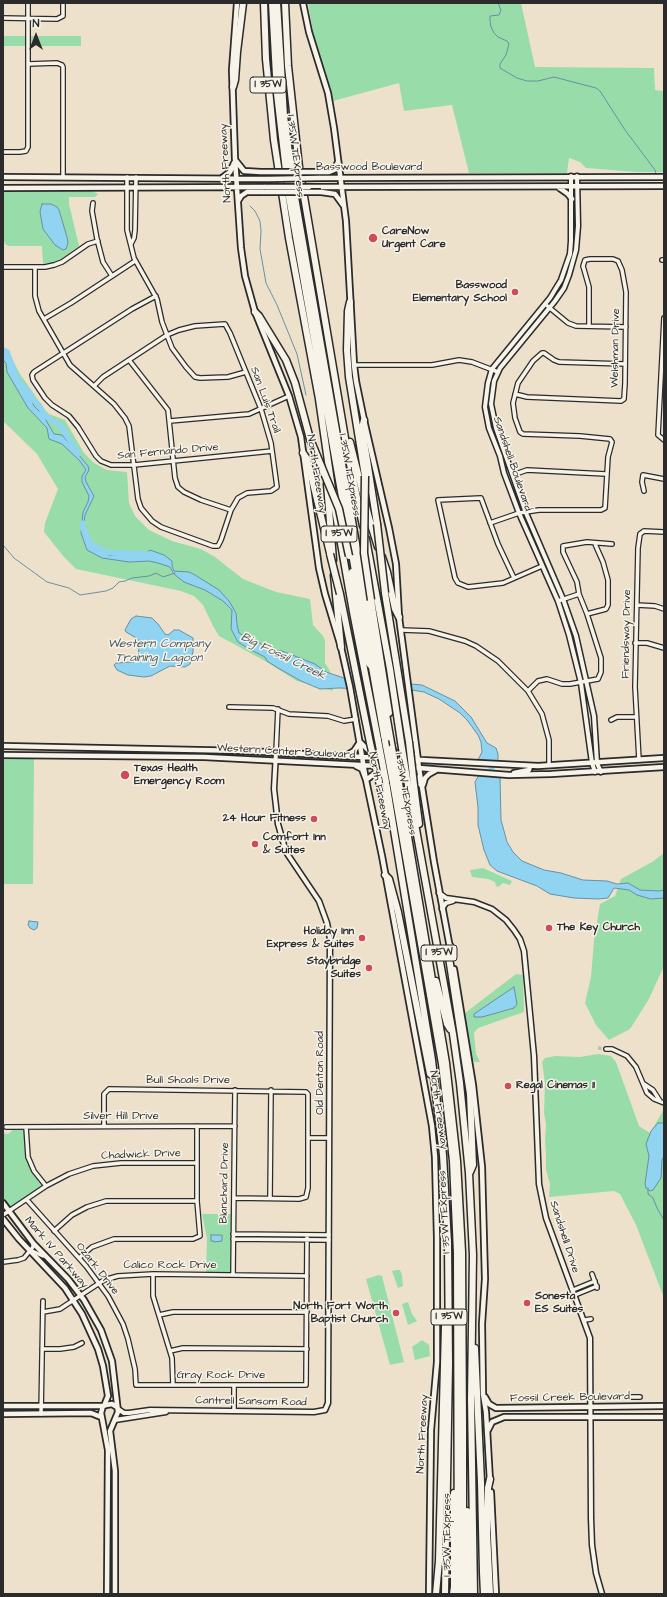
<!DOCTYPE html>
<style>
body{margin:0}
#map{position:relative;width:667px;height:1597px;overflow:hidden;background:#eee1cc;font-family:"Architects Daughter",sans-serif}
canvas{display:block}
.frame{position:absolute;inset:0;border:4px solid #2b2b2b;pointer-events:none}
.north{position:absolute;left:16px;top:16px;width:40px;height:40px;-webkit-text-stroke:3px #f7f3e8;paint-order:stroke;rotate:0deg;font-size:11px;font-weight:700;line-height:16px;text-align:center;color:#2b2b2b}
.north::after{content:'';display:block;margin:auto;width:14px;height:18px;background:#2b2b2b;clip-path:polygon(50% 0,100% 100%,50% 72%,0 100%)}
</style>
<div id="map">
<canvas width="667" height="1597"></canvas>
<div class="frame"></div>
<div class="north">N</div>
</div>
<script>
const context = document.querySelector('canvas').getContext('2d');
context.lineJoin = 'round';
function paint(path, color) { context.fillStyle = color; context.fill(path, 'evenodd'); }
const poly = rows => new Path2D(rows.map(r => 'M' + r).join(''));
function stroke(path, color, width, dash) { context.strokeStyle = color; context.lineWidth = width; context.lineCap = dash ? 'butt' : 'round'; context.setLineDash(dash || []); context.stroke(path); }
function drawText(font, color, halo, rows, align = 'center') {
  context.font = font + ' "Architects Daughter",sans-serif'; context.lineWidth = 3; context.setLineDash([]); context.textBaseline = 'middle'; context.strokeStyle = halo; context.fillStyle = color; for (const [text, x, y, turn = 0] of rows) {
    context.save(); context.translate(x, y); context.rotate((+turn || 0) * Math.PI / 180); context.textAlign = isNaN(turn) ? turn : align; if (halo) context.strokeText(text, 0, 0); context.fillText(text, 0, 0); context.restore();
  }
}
const green = poly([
 [308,3,521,3,535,67,654,68,655,90,664,91,664,172,636,172,586,168,580,162,569,158,567,173,469,173,452,105,404,111,399,83,333,101,314,38],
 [3,36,81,36,81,46,3,46],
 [3,191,92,191,98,194,95,197,69,197,69,204,79,246,59,260,53,263,43,264,42,246,9,246,5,244,3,237],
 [3,347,7,349,20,374,46,411,49,414,65,420,84,453,94,463,107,470,127,472,129,503,135,516,149,530,172,541,201,549,215,557,243,579,276,592,310,599,313,625,323,636,325,641,325,663,330,671,333,691,297,681,265,661,219,636,213,626,203,605,194,596,181,591,76,569,64,557,44,532,45,523,58,489,37,454,3,421],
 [3,758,34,758,33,884,3,884],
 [664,853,664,966,649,999,630,1029,609,1040,596,1025,585,1003,591,977,594,940,600,904,615,896,621,879,652,862],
 [483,868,503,877,512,881,510,885,503,883,498,887,496,886,495,882,488,879,472,877,470,870],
 [516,974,523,975,524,1012,478,1028,474,1033,476,1054,480,1062,475,1062,472,1060,465,1013],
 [598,1054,611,1056,616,1062,639,1126,650,1133,664,1109,664,1298,636,1225,620,1194,614,1191,549,1197,550,1184,546,1170,546,1156,545,1140,546,1124,544,1113,545,1083,542,1062,545,1058,555,1056,580,1057],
 [24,1128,25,1148,27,1163,43,1185,9,1208,3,1198,3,1133,7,1134,10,1133,13,1129],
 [202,1214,231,1214,231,1272,206,1272,207,1239],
 [396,1270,400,1270,402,1275,403,1286,398,1288,392,1271],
 [379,1275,382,1276,404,1362,390,1365,366,1279],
 [408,1302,412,1314,417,1321,408,1325,402,1304],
 [422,1340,429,1345,430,1356,415,1360,412,1347]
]);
const water = poly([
 [42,204,51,204,57,207,59,210,67,237,68,243,66,249,63,250,55,245,43,229,40,212,42,204],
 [3,352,8,357,17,381,30,396,34,406,43,415,54,434,62,435,88,466,89,470,85,477,86,482,94,496,85,515,84,523,84,535,90,544,99,551,109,555,146,553,150,550,164,555,172,561,172,565,174,571,189,572,195,575,219,590,229,601,236,613,237,624,239,633,273,650,282,651,315,664,326,672,344,678,422,685,455,701,471,717,487,743,496,748,498,754,498,761,478,760,482,752,481,742,478,735,467,720,460,713,439,699,424,692,412,690,409,691,339,688,320,689,301,681,278,668,267,661,265,657,249,649,238,642,231,629,232,610,223,601,205,590,184,582,174,574,170,567,158,563,149,561,129,562,102,558,87,550,81,533,83,512,88,502,89,496,82,482,82,476,86,470,80,461,62,444,49,439,47,428,28,408,7,372,6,363,3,360,3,352],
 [136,616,152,618,158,624,165,634,168,635,174,630,179,630,193,638,193,652,190,664,185,667,170,666,151,676,144,677,128,675,117,670,114,665,116,663,134,662,137,660,140,643,138,639,126,632,125,630,131,619,136,616],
 [479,775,500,777,501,820,507,842,513,852,522,861,544,870,561,873,583,880,607,881,617,884,628,883,640,890,659,891,664,890,664,898,651,899,637,895,629,890,614,888,608,898,598,899,574,898,550,894,537,886,497,871,490,865,484,850,478,825,478,807,475,782,479,775],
 [29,921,38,922,37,928,34,930,30,928,28,925,29,921],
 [514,987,517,1004,514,1008,482,1017,474,1017,474,1014,514,987],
 [658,1123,664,1123,664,1156,662,1160,661,1178,653,1190,650,1191,646,1188,645,1184,649,1156,646,1144,651,1131,658,1123],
 [211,1235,222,1235,222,1241,214,1242,214,1241,211,1241,211,1235]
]);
const stream = poly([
 [498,3,501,10,499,15,490,16,490,21,491,27,494,33,498,37,507,41,509,44,506,55,500,64,500,68,517,78,527,81,538,81,554,77,596,88,600,91,625,130,655,170,656,174],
 [250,206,255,211,260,221,261,231,260,249,266,283,277,305,297,354,306,395],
 [3,545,14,558,47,582,69,588,80,595,106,591,113,588,119,582,125,581,132,578,149,576,156,573,163,577,175,573],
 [648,1188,648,1194,653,1198,657,1208,664,1220]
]);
const river = poly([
 [3,350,7,352,18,381,30,393,32,399,39,405,45,416,61,426,78,454],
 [83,523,82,526,90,543,105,552,147,554],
 [490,759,493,778]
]);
const minorTunnel = poly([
 [598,1048,606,1049]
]);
const minor = poly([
 [3,18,57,19,63,16,63,3],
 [28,64,57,63,62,65,63,67,63,177],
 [3,152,20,152,26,151,28,147,28,3],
 [127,177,127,230,134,258,157,299,162,322,172,348,186,367,195,377,200,378,228,377,246,372],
 [93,203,92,211,97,239,103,262,112,276],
 [131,244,134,238,135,230,136,177],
 [662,260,664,260],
 [3,267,45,267,54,265,62,262,88,244,98,241],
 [35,267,35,296,39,311,70,365,114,404,125,418,129,426,138,499,141,508,152,521,161,527,213,546,218,546,221,540,231,510,238,498,247,493,271,491,277,487,271,443,261,409,230,333,225,324,195,326,179,330,167,335,103,377,94,386],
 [156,296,132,309,34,372,32,375,33,380,45,398,52,405,69,416,78,427,96,456,101,461,111,465,134,465,272,451],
 [545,304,568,323,576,326,626,327],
 [664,318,658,435,664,440],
 [44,319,71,303,135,261],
 [129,360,168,410,175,478,178,487,184,492,201,500,231,510],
 [354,365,432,365,459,360,472,362,498,372],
 [515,394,527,397,621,401,624,399,625,383,626,292,622,270,618,261,613,259,590,259,585,260,583,266,589,287,589,326],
 [170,421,249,414,289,396],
 [513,475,527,470,606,474],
 [644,491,642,482,643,475,664,479],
 [490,523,519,513,539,510,601,510,605,508,608,457,612,442,610,439,580,436,523,434,520,432,515,418,513,403,518,383,533,361,542,353,544,353,554,360,559,362,625,364],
 [595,544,603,562,608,580,608,605,606,609,587,614,579,594,577,582,563,552,563,546,587,542,612,544],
 [514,578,498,544,481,498,438,500,455,578,458,583,468,587,503,583,542,566],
 [558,601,579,594],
 [637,605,655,606,664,609],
 [401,630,429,631,465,641,476,646,498,661,528,691,542,714,549,740,549,765],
 [635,643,647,643,664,648],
 [528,691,538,681,547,679,562,684,570,684,598,679,601,672,601,658,587,614],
 [229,707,273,708,289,714,328,716,344,721,356,719],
 [611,720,617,717,636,717],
 [276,752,278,709],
 [639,760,635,687,638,548,640,534,644,531,664,532],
 [606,1049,612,1049,627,1056,636,1067,647,1093,654,1099,664,1103],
 [644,1084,653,1090,660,1101],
 [104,1126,104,1094,109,1089,306,1092,308,1094,308,1188,306,1197,299,1199,234,1198],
 [6,1127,235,1126],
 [26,1127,28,1157,34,1171,46,1186],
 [308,1138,329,1138],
 [270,1198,271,1090],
 [27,1200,86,1266,108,1296,123,1324,128,1339,135,1369,136,1385,306,1385,307,1235],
 [3,1215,46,1186,69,1174,93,1166,121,1163,197,1163],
 [54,1231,72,1215,87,1207,106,1201,197,1201],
 [233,1234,329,1235],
 [233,1239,329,1240],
 [30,1250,43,1256],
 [79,1258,92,1247,114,1239,193,1239,200,1236,197,1201,197,1126],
 [3,1262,18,1260,24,1258,33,1247,33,1243],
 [153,1274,153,1296,172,1358,173,1385],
 [592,1274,597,1288],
 [233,1275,235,1090],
 [573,1290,595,1281],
 [575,1295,597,1286],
 [43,1312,60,1309,104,1280,118,1276,153,1274,307,1276],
 [159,1315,173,1312,307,1312],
 [585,1320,591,1319],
 [42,1349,60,1349,74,1347,82,1343],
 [170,1351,183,1348,307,1349],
 [627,1397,640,1397],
 [234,1411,234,1385],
 [41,1414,43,1301]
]);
const tertiary = poly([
 [571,176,571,241,570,254,561,280,550,298,492,369,488,383,485,407,489,428,500,456,504,473,519,513,558,601,569,635,581,683,592,763,595,772],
 [577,176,578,226,576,250,569,275,564,288,555,301,500,368,494,381,491,404,496,428,526,513,563,599,576,636,594,716,597,763,601,772],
 [439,893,446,898,474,902,492,909,506,920,514,930,520,939,524,951,534,1056,539,1184,546,1218,590,1338,591,1518,592,1545,596,1573,602,1594],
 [442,909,446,903,453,901],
 [118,1409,124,1413,129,1413,150,1410,314,1412,325,1410,328,1403,330,939,327,923,319,901,286,852,278,824,274,789,276,752],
 [115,1420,166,1412]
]);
const secondary = poly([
 [237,3,232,70,235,159,241,248,245,276,255,312,289,396,301,437,319,568,325,594,341,647,350,687,366,780,382,856,432,1126,435,1157,437,1238,437,1362,431,1430,429,1594],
 [303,3,309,32,328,93,334,128,346,221,354,365,356,381,364,420,389,528,396,564,399,617,419,768,434,862,450,948],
 [236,161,244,171,261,172],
 [319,172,329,172,334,170,338,162],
 [3,177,269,179],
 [222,178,230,172,234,163],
 [319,178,664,177],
 [309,187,664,186],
 [558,187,568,194,572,199],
 [3,188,265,187],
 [321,192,335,194,343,205],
 [238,201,241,196,247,192,264,192],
 [360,742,368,750,383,752],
 [3,746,246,751,538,766,664,758],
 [390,753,407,753,412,750,415,744],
 [3,755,204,757,419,768,509,775,551,774,664,767],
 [346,756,354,751,360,742],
 [356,766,362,769,366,780,374,774,378,773,410,774,416,777,421,785],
 [514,773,529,770,530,766],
 [423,785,425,778,429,774,436,770],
 [454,969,473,1085,482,1167,485,1279,482,1324,483,1394,486,1412,490,1481],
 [3,1203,33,1243,68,1279,84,1300,101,1330,112,1361,118,1412,110,1431,115,1471,115,1594],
 [3,1219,19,1239,65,1288,82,1314,98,1349,103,1366,108,1396,104,1406],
 [485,1397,489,1404,496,1408,664,1406],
 [3,1406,103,1406],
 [3,1414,91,1413,101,1417],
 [488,1430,492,1422,504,1417,664,1417],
 [491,1492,496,1594],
 [107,1594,108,1450,101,1413,103,1406,106,1405,112,1404,117,1407]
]);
const motorway = poly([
 [264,3,266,59,274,140,289,238,319,399,332,489],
 [272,3,277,94,289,197,385,741],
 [277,3,284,116,295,197,392,748],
 [285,3,288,66,299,167,347,450,363,526],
 [233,87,235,80,237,52,243,3],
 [350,302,348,311,347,350,349,377,365,476],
 [255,312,259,316,286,360,295,383,310,439],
 [364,420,362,428,377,524],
 [350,442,369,518,378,547],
 [303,453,307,459,312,479,330,553],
 [327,484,333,560],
 [333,498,353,612,378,740],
 [366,539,390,669,401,742],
 [382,557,387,572,395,609,399,617],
 [352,572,366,657,370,665],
 [334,575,341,647],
 [385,593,409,742],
 [340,594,370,743],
 [371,600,389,713],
 [379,781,387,815],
 [386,782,432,1060,443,1155,448,1243,449,1364,445,1594],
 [393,783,442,1064,453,1161,457,1253,458,1594],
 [399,783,446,1063,457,1161,462,1252,463,1427,463,1594],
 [408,785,453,1034,460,1083,469,1173,473,1255,471,1399,474,1594],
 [414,785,419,824],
 [385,875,389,879,398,912,430,1074],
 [450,946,448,951,470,1094,473,1165,470,1172],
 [436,981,447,1024,450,1029],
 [475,1348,481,1482,483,1572,484,1594],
 [467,1511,468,1594],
 [454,1586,454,1493],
 [436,1594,439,1561,445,1326],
 [453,1594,454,1587],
 [490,1594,487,1533,488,1488,490,1479]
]);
const secondaryBridge = poly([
 [261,172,319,172],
 [269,179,319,178],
 [265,187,309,187],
 [264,192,321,192]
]);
const motorwayBridge = poly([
 [310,439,339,509,349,556],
 [365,476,364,553,371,600],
 [377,524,385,593],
 [330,554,340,594],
 [378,740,386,782],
 [385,741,393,783],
 [401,742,408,785],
 [409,742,414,785],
 [370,743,379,781],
 [392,748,399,783]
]);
const markers = [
 [373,238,5,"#d1495b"],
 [515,292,4,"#d1495b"],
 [125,775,5,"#d1495b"],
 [314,819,4,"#d1495b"],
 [255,844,4,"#d1495b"],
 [549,928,4,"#d1495b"],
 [362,938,4,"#d1495b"],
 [369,968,4,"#d1495b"],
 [508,1086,4,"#d1495b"],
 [527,1303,4,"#d1495b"],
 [396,1313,4,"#d1495b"]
];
const shields = [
 [268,85,36],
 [339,534,36],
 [439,953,36],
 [449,1317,36]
];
const shieldNames = [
 ["I 35W",268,85],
 ["I 35W",339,534],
 ["I 35W",439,953],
 ["I 35W",449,1317]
];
const streetNames = [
 ["I 35W TEXpress",295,156,83],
 ["North Freeway",226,163,-93],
 ["Basswood Boulevard",369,168],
 ["Welshman Drive",616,348,-89],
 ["San Luis Trail",265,400,70],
 ["San Fernando Drive",168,452,-5],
 ["Sandshell Boulevard",512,464,71],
 ["North Freeway",316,474,81],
 ["I 35W TEXpress",349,475,80],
 ["Friendsway Drive",627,634,-89],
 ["Western Center Boulevard",286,752,3],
 ["North Freeway",379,791,79],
 ["I 35W TEXpress",405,794,80],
 ["Old Denton Road",321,1073,-90],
 ["Bull Shoals Drive",188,1081],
 ["North Freeway",438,1110,82],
 ["Silver Hill Drive",121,1117],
 ["Chadwick Drive",141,1155,-2],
 ["Blanchard Drive",225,1183,-89],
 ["I 35W TEXpress",445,1212,-93],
 ["Sandshell Drive",564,1237,72],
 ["Mark IV Parkway",56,1253,49],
 ["Calico Rock Drive",170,1266],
 ["Ozark Drive",97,1269,52],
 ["Gray Rock Drive",221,1376],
 ["Fossil Creek Boulevard",570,1398,-1],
 ["Cantrell Sansom Road",251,1402,1],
 ["North Freeway",423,1434,-87],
 ["I 35W TEXpress",448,1535,-90]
];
const poiNames = [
 ["CareNow",382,232],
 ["Urgent Care",382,245],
 ["Basswood",507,286,"right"],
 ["Elementary School",507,299,"right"],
 ["Texas Health",134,769],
 ["Emergency Room",134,782],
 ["24 Hour Fitness",306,819,"right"],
 ["Comfort Inn",263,838],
 ["& Suites",263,851],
 ["The Key Church",557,928],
 ["Holiday Inn",354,932,"right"],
 ["Express & Suites",354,945,"right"],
 ["Staybridge",361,962,"right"],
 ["Suites",361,975,"right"],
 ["Regal Cinemas 11",516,1086],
 ["Sonesta",535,1297],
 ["ES Suites",535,1310],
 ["North Fort Worth",388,1307,"right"],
 ["Baptist Church",388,1320,"right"]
];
const waterNames = [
 ["Western Company",159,644],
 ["Training Lagoon",159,658],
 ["Big Fossil Creek",283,657,26]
];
paint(green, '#98dda9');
paint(water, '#90d4f2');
stroke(water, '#6890a2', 1);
stroke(stream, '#6890a2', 1);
stroke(river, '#90d4f2', 5.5);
stroke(minorTunnel, '#c7bdac', 3.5, [3.5, 2]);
stroke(minor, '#2b2b2b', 6);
stroke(tertiary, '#2b2b2b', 7);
stroke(secondary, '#2b2b2b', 8);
stroke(motorway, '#2b2b2b', 9);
stroke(minor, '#f7f3e8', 3.5);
stroke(tertiary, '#f7f3e8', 4);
stroke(secondary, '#f7f3e8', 4.5);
stroke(motorway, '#f7f3e8', 6);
stroke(secondaryBridge, '#2b2b2b', 8, []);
stroke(motorwayBridge, '#2b2b2b', 9, []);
stroke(secondaryBridge, '#f7f3e8', 4.5);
stroke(motorwayBridge, '#f7f3e8', 6);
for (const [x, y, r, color] of markers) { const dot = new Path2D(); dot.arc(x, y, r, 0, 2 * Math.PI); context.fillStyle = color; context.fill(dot); stroke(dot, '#f7f3e8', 1.5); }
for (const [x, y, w] of shields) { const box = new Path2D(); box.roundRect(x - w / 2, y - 8, w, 16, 3); context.fillStyle = '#f7f3e8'; context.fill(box); stroke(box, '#2b2b2b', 1); }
drawText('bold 10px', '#2b2b2b', null, shieldNames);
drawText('11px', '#2b2b2b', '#f7f3e8', streetNames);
drawText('bold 11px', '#2b2b2b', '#f7f3e8', poiNames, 'left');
drawText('italic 12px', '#44555d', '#f7f3e8', waterNames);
</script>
